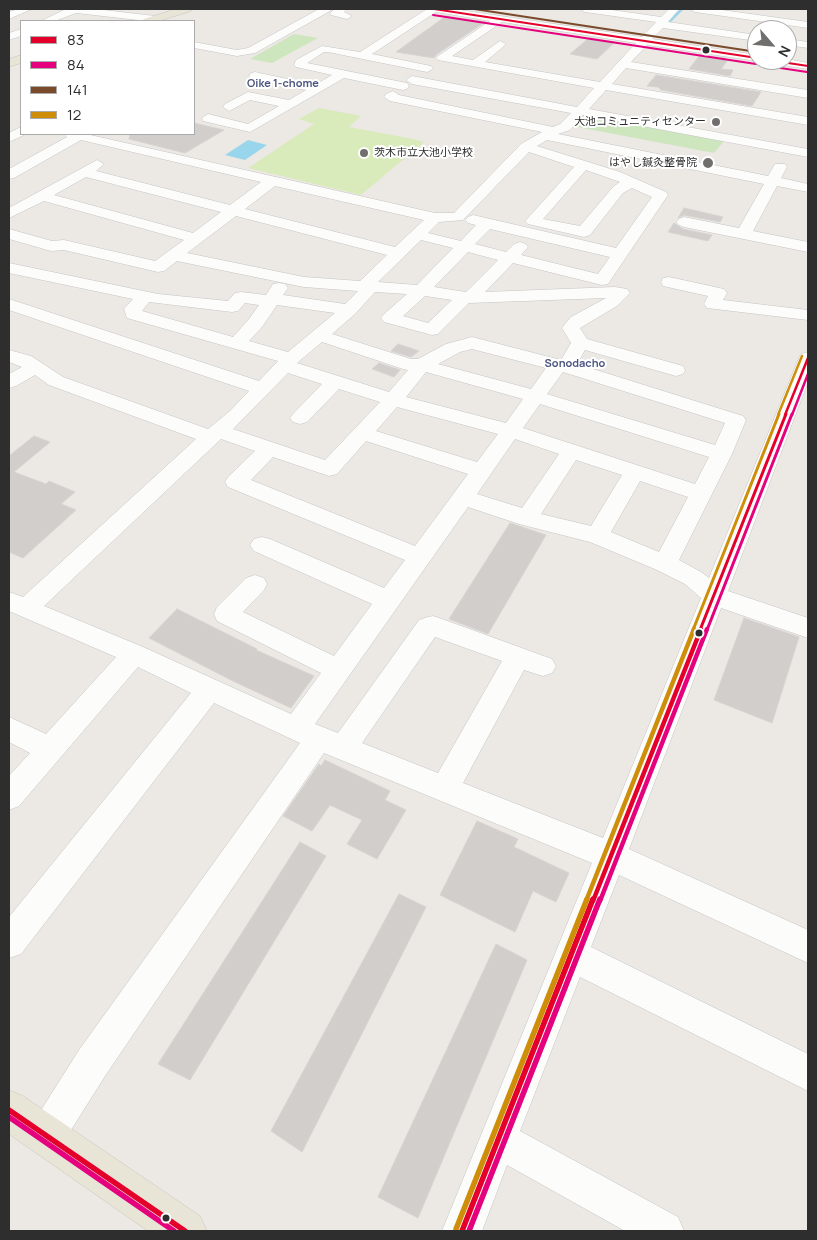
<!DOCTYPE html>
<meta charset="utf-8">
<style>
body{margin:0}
#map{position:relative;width:817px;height:1240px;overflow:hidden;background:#ece8e4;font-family:Manrope,sans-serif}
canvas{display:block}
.frame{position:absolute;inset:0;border:10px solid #2e2e2e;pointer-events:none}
.legend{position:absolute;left:20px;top:20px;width:175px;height:115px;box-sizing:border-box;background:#fff;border:1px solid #ababab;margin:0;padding:6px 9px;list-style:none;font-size:15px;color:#2e2e2e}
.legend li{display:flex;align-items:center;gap:10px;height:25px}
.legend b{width:25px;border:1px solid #ababab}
.north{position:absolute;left:747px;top:20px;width:50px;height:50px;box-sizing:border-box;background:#fff;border:1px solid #ababab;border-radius:50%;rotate:117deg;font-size:14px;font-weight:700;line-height:20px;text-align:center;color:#2e2e2e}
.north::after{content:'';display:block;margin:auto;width:18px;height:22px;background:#706f6e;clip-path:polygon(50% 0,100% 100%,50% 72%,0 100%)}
</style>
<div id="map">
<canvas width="817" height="1240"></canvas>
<div class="frame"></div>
<ul class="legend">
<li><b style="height:6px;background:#e4002b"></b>83</li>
<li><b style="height:6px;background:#e5007d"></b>84</li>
<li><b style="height:6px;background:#7a4b2a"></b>141</li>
<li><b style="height:6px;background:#cf8e09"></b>12</li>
</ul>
<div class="north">N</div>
</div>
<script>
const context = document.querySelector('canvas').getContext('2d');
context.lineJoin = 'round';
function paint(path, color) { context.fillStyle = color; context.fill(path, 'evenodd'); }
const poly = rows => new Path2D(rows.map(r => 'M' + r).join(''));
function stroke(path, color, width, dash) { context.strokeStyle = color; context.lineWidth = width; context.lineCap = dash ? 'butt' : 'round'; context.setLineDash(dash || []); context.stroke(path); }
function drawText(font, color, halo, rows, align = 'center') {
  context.font = font + ' Manrope,"Noto Sans JP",sans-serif'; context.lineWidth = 4; context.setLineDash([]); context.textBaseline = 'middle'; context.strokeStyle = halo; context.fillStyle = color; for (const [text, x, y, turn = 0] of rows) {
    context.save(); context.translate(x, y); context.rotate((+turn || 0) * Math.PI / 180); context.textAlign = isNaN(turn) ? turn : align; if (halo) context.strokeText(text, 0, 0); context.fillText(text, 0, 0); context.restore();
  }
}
const green = poly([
 [294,34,318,38,272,63,250,59],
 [583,114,724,141,714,153,572,126]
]);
const pitch = poly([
 [319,108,361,116,349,127,413,139,424,142,361,195,248,168,314,124,299,119]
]);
const water = poly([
 [248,140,267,145,245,160,225,155]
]);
const stream = poly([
 [664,27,682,9]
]);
const building = poly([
 [446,16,485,22,437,54,434,58,396,52,446,16],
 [589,38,615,42,597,59,570,54,589,38],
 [700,55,726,58,725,60,727,61,721,69,733,70,730,76,689,69,700,55],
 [656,75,761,92,752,106,661,90,658,87,647,86,656,75],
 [194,123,224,130,185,153,129,139,130,134,194,134,194,123],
 [684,208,723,217,720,222,684,215,678,218,684,208],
 [674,223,683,229,712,235,708,241,668,232,674,223],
 [398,344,419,351,411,357,391,351,398,344],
 [379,363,400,370,394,377,372,369,379,363],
 [34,436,50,442,14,472,46,484,49,481,75,492,61,504,76,510,23,558,9,552,9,456,34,436],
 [510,523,546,535,488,634,449,619,510,523],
 [177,609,257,649,256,650,314,676,291,708,233,681,149,638,177,609],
 [744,618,799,637,772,723,714,700,744,618],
 [325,760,390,791,385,800,406,810,377,859,347,844,362,820,330,805,312,831,283,816,319,764,321,766,325,760],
 [477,821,518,839,514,847,569,873,556,902,533,891,515,932,440,895,477,821],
 [300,842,326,856,190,1080,158,1064,300,842],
 [399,894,426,907,302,1152,271,1131,399,894],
 [496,944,527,960,418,1218,378,1197,496,944]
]);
const minor = poly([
 [18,9,32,9,9,19,9,12,18,9],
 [66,9,95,9,155,16,160,19,159,21,147,21,76,13,55,21,41,21,66,9],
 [319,9,329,9,330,11,255,53,237,56,194,48,194,42,237,50,248,48,319,9],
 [335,9,347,9,344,12,352,16,347,19,331,15,330,13,335,9],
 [427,9,453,9,642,37,656,22,585,12,580,9,605,9,661,17,669,9,679,9,668,22,757,35,757,41,663,28,652,39,757,55,757,60,761,60,757,61,647,45,631,62,808,90,808,98,626,68,612,84,808,117,808,125,606,90,589,109,808,149,808,157,583,115,570,130,558,134,768,176,775,164,785,164,787,167,781,178,808,184,808,192,777,186,753,231,808,242,808,252,684,227,679,225,676,222,679,219,684,217,739,228,764,184,547,140,537,146,620,172,666,192,668,195,608,284,602,285,513,263,485,292,615,287,627,289,630,293,617,306,580,328,587,339,683,366,685,370,683,374,676,376,585,350,577,364,743,416,746,420,732,454,679,560,701,572,709,578,799,358,801,354,808,352,808,382,728,591,808,618,808,638,721,608,629,849,808,930,808,963,619,875,591,947,808,1054,808,1091,580,977,520,1131,678,1217,684,1231,625,1231,507,1165,482,1231,442,1231,592,863,324,753,105,1076,59,1149,46,1155,33,1149,27,1136,33,1123,79,1050,300,743,214,703,21,954,9,958,9,917,191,693,138,667,19,806,9,810,9,776,30,753,9,742,9,717,46,734,116,657,9,611,9,592,23,597,196,439,49,385,35,375,16,386,9,388,9,374,22,367,9,362,9,350,31,356,63,377,208,429,230,411,249,391,9,310,9,299,259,381,278,361,127,318,124,309,133,299,9,273,9,263,158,294,228,301,235,293,241,292,266,295,273,284,279,283,285,284,288,288,283,295,345,304,358,291,304,287,177,261,164,271,158,272,64,250,51,251,9,239,9,229,52,241,64,240,155,261,184,240,44,201,9,218,9,208,97,160,104,164,96,171,230,205,261,182,81,140,14,178,9,179,9,169,67,137,64,134,86,134,435,213,454,213,521,144,542,132,390,101,384,97,386,94,393,91,399,95,553,127,560,124,571,113,412,84,406,80,412,76,577,107,594,88,438,60,436,58,438,56,490,21,436,12,372,54,431,66,433,68,431,70,427,72,328,52,324,52,307,63,407,83,409,86,407,89,403,90,344,78,250,132,203,121,202,118,208,114,248,124,279,106,250,100,229,111,223,107,225,104,248,92,289,100,306,90,251,79,249,76,251,73,255,72,315,85,332,75,296,67,294,65,296,60,322,46,360,52,427,9],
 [502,22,636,43,600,82,485,62,504,46,506,44,500,41,473,60,452,56,502,22],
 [529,152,574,167,528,218,525,221,528,224,584,237,590,235,623,193,632,188,652,197,616,248,473,215,468,217,465,220,468,223,476,225,461,241,428,233,439,222,463,220,529,152],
 [586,170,620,182,613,187,580,226,543,219,586,170],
 [86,177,221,212,193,233,54,195,86,177],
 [275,186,424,220,395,247,245,209,275,186],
 [236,216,387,255,360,281,304,277,187,253,236,216],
 [490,229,610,257,598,274,521,255,528,247,526,244,520,242,514,244,506,252,475,244,490,229],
 [421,240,453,248,417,285,378,282,421,240],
 [468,252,498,260,466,292,434,287,468,252],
 [375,292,407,294,384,314,381,318,384,322,432,335,438,334,469,303,606,298,571,317,565,324,562,328,571,343,561,360,472,337,446,344,418,359,411,359,332,334,355,314,375,292],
 [425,296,452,300,428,323,403,316,425,296],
 [149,302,232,312,238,311,245,303,259,305,249,319,233,337,142,311,149,302],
 [277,305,335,313,288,352,249,341,262,327,277,305],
 [322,342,403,369,408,370,389,392,297,363,322,342],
 [472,349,546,368,531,389,438,364,460,352,472,349],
 [426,372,523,399,506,423,406,397,426,372],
 [563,372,725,423,715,445,547,394,563,372],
 [288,373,322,384,293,414,290,418,293,422,300,424,307,422,339,389,380,402,325,460,233,429,288,373],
 [540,404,709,457,695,484,523,428,540,404],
 [397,407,498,434,477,462,376,431,397,407],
 [221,439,255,451,228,477,225,482,228,487,405,560,384,588,270,539,262,537,254,539,250,545,254,551,372,604,334,656,243,612,264,590,267,584,264,578,255,575,246,578,217,607,214,614,217,621,321,673,291,714,143,647,44,606,221,439],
 [515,439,559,454,522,508,477,494,515,439],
 [366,441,468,474,415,546,251,480,273,457,329,476,337,474,366,441],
 [576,460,622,475,591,526,541,514,576,460],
 [640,481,688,497,659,552,611,532,640,481],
 [468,507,519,524,590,542,657,570,685,584,701,598,603,838,463,783,524,670,543,676,552,673,556,666,552,659,442,619,433,616,428,617,419,620,338,733,315,724,468,507],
 [435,637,502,661,438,773,362,743,435,637],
 [690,9,715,9,808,22,808,28,695,12,690,9],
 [21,29,21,36,9,40,9,33,21,29],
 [787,39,808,42,808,48,787,45,787,39],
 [787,59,808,63,808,69,768,63,762,60,787,59],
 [21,127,21,134,26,134,9,142,9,133,21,127],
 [669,277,724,289,727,293,723,300,808,310,808,320,707,308,704,304,708,296,663,286,661,282,663,278,669,277]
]);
const major = poly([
 [176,9,193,9,191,11,159,21,142,21,144,19,176,9],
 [21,55,21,63,9,67,9,59,21,55],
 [9,1090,23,1096,200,1216,207,1231,148,1231,9,1134,9,1090]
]);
const bus1Far4 = poly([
 [434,9,757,58],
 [768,60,808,66]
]);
const bus1Far3 = poly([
 [785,415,808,358]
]);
const bus1Far2 = poly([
 [700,630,786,414]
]);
const bus1Far1 = poly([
 [593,901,701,629]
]);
const bus1 = poly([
 [9,1110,185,1231],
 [462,1231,593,899]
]);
const bus2Far4 = poly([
 [433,15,756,64],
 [767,66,807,72]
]);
const bus2Far3 = poly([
 [792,415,808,374]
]);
const bus2Far2 = poly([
 [707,630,792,414]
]);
const bus2Far1 = poly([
 [600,901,707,629]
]);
const bus2 = poly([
 [9,1117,174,1231],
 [469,1231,600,899]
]);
const bus3 = poly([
 [474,9,757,52]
]);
const bus4Far3 = poly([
 [778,415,802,356]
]);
const bus4Far2 = poly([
 [693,630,779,414]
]);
const bus4Far1 = poly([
 [586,901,694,629]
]);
const bus4 = poly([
 [456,1229,587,899]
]);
const markers = [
 [706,50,4.5,"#2e2e2e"],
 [716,122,5,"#706f6e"],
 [364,153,5,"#706f6e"],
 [708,163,6,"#706f6e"],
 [699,633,4.5,"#2e2e2e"],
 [166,1218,4.5,"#2e2e2e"]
];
const farNeighbourhoodnames = [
 ["Oike 1-chome",283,84],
 ["Sonodacho",575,364]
];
const farPoinames = [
 ["大池コミュニティセンター",706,122],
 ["茨木市立大池小学校",374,153,"left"],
 ["はやし鍼灸整骨院",697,163]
];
paint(green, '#cee6be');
paint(pitch, '#d9eabb');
paint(water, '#99d6ec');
stroke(stream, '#99d6ec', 2.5);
paint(building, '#d1cecb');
stroke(building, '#d7d4d0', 1);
stroke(minor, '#c5c4c5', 1);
stroke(major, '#c6c5c4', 1);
paint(minor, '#fcfcfb');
paint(major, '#e8e4d6');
stroke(bus1Far4, '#e4002b', 2);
stroke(bus1Far3, '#e4002b', 2.5);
stroke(bus1Far2, '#e4002b', 3);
stroke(bus1Far1, '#e4002b', 4.5);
stroke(bus1, '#e4002b', 5.5);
stroke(bus2Far4, '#e5007d', 2);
stroke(bus2Far3, '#e5007d', 2.5);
stroke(bus2Far2, '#e5007d', 3);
stroke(bus2Far1, '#e5007d', 4.5);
stroke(bus2, '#e5007d', 5.5);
stroke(bus3, '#7a4b2a', 2);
stroke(bus4Far3, '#cf8e09', 2.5);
stroke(bus4Far2, '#cf8e09', 3);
stroke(bus4Far1, '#cf8e09', 4.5);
stroke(bus4, '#cf8e09', 5.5);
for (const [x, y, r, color] of markers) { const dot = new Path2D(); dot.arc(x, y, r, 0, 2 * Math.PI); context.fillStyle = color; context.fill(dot); stroke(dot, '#fff', 2); }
drawText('bold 11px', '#4d5680', '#fff', farNeighbourhoodnames);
drawText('11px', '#2e2e2e', '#fff', farPoinames, 'right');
</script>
